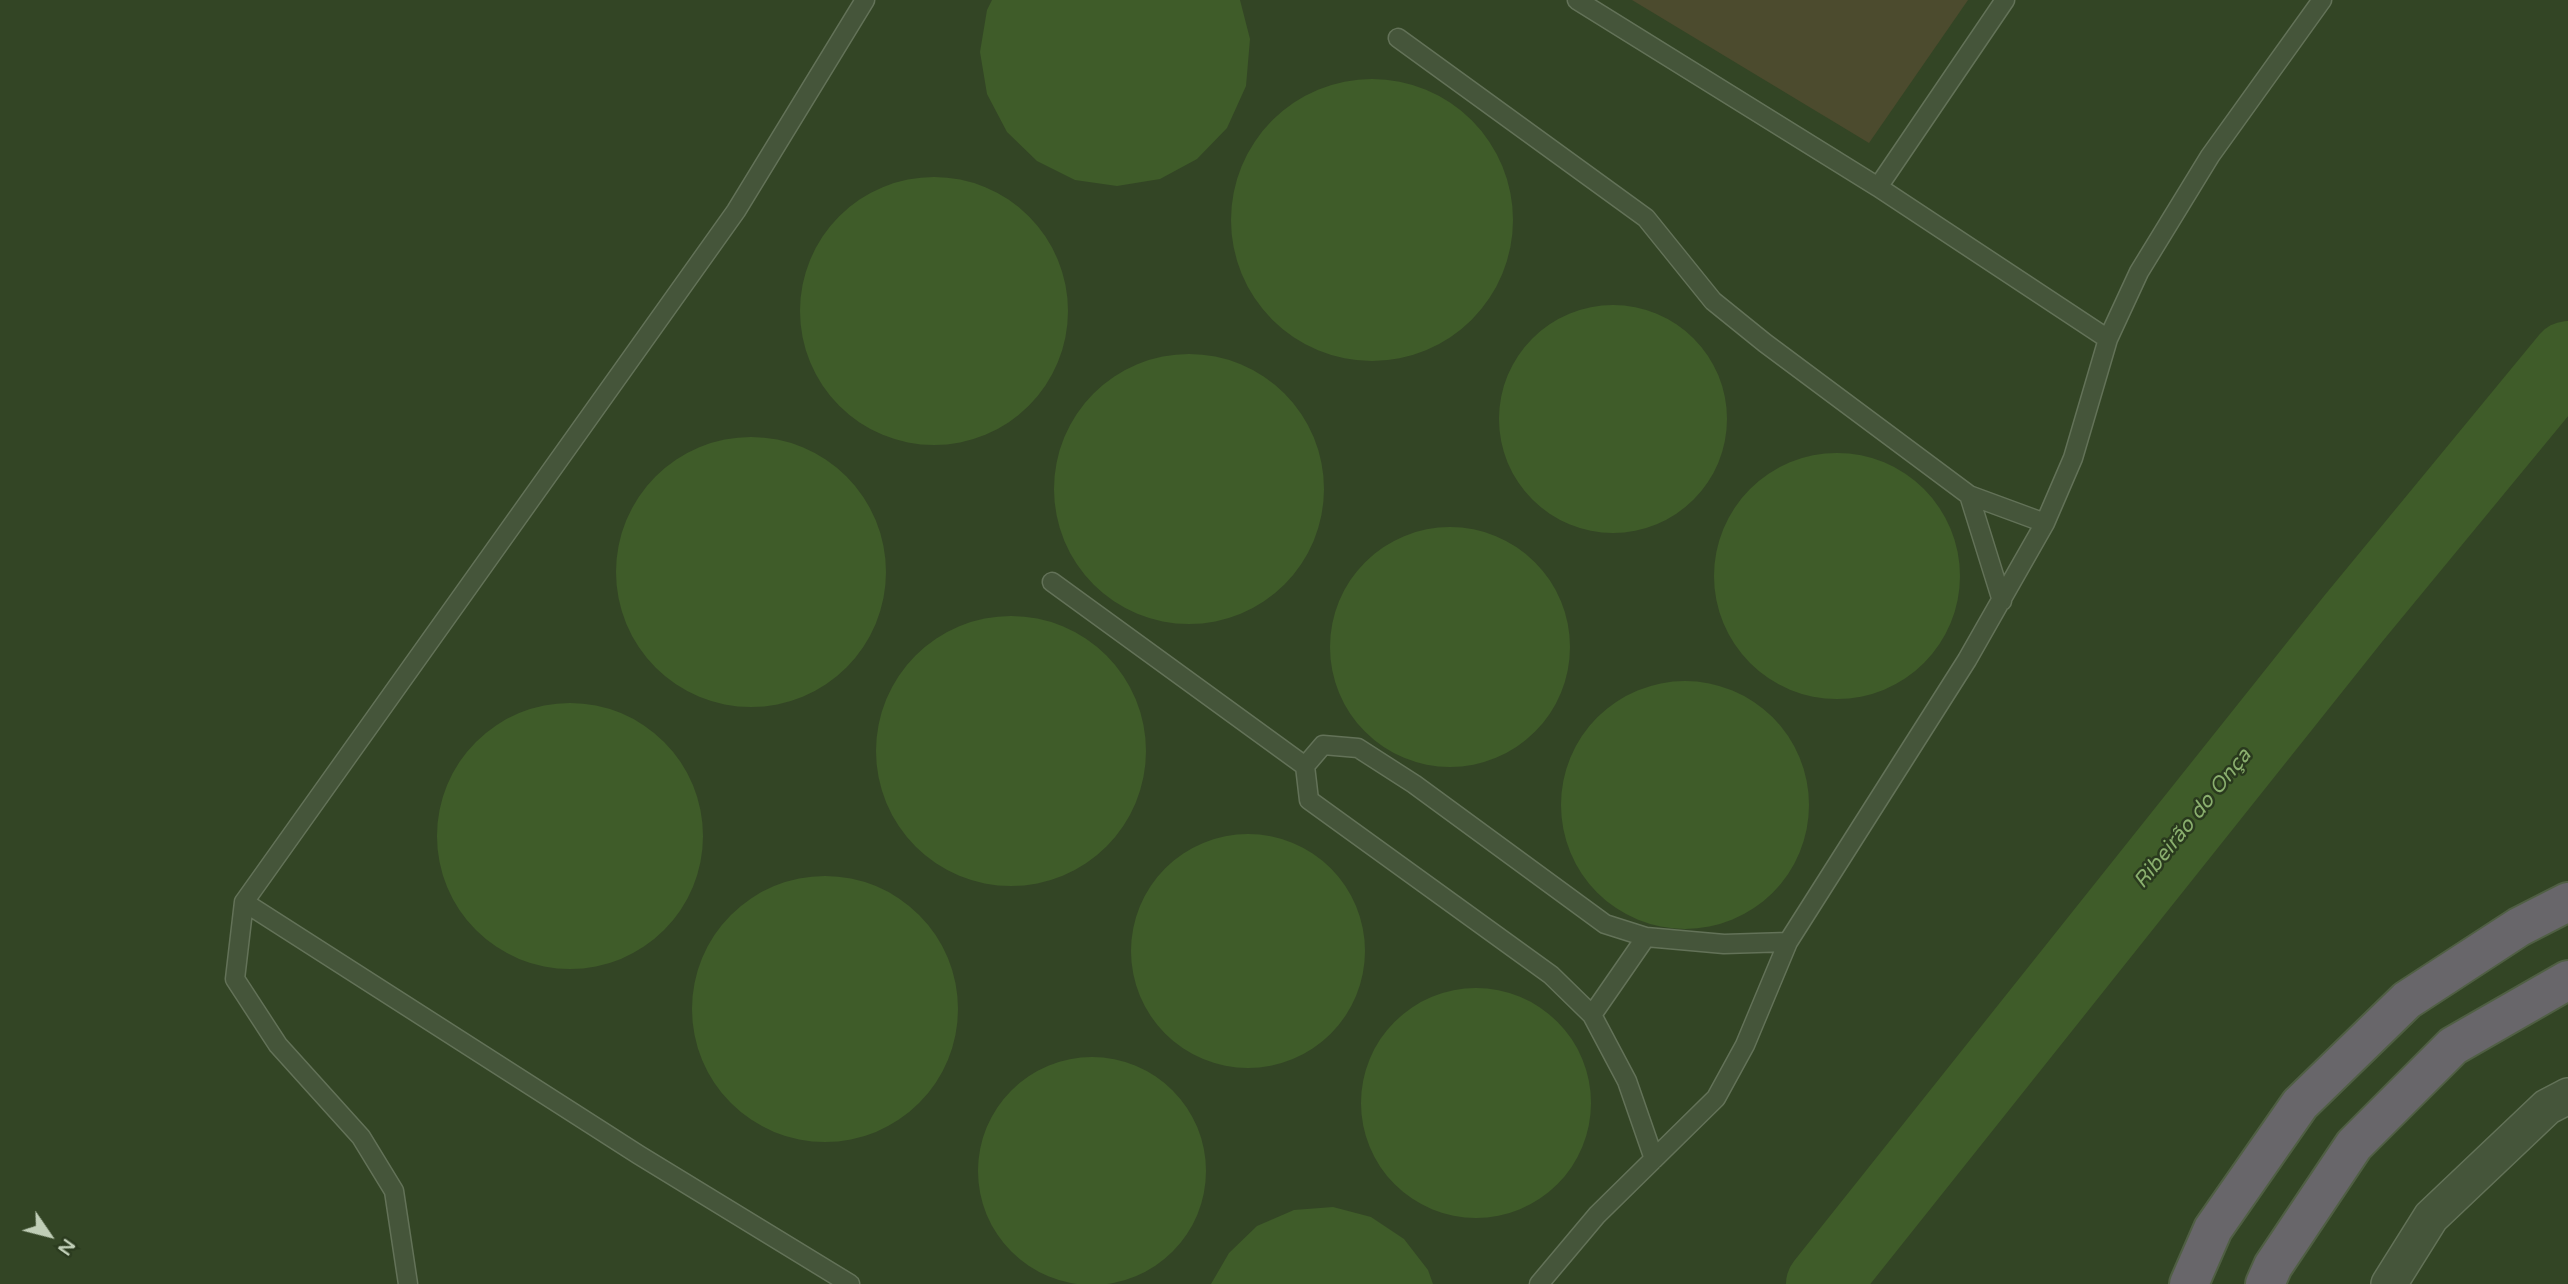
<!DOCTYPE html>
<meta charset="utf-8">
<style>
body{margin:0}
#map{position:relative;width:2568px;height:1284px;overflow:hidden;background:#334525;font-family:"Varela Round",sans-serif}
canvas{display:block}
.north{position:absolute;left:14px;top:1200px;width:70px;height:70px;-webkit-text-stroke:5px #2a3a1e;paint-order:stroke;rotate:125deg;font-size:19px;font-weight:700;line-height:28px;text-align:center;color:#c0ceb7}
.north::after{content:'';display:block;margin:auto;width:24px;height:32px;background:#c0ceb7;clip-path:polygon(50% 0,100% 100%,50% 72%,0 100%)}
</style>
<div id="map">
<canvas width="2568" height="1284"></canvas>
<div class="north">N</div>
</div>
<script>
const context = document.querySelector('canvas').getContext('2d');
context.lineJoin = 'round';
function paint(path, color) { context.fillStyle = color; context.fill(path, 'evenodd'); }
const poly = rows => new Path2D(rows.map(r => 'M' + r).join(''));
function stroke(path, color, width, dash) { context.strokeStyle = color; context.lineWidth = width; context.lineCap = dash ? 'butt' : 'round'; context.setLineDash(dash || []); context.stroke(path); }
function drawText(font, color, halo, rows, align = 'center') {
  context.font = font + ' "Varela Round",sans-serif'; context.lineWidth = 5; context.setLineDash([]); context.textBaseline = 'middle'; context.strokeStyle = halo; context.fillStyle = color; for (const [text, x, y, turn = 0] of rows) {
    context.save(); context.translate(x, y); context.rotate((+turn || 0) * Math.PI / 180); context.textAlign = isNaN(turn) ? turn : align; if (halo) context.strokeText(text, 0, 0); context.fillText(text, 0, 0); context.restore();
  }
}
const green = poly([
 [1632,0,1968,0,1869,143]
]);
const water = poly([
 [992,0,1240,0,1250,39,1246,86,1227,128,1197,159,1160,179,1117,186,1075,180,1037,161,1007,132,987,94,980,52,987,10],
 '1231 220a141 141 0 1 1 282 0a141 141 0 1 1-282 0Z',
 '800 311a134 134 0 1 1 268 0a134 134 0 1 1-268 0Z',
 '1499 419a114 114 0 1 1 228 0a114 114 0 1 1-228 0Z',
 '1054 489a135 135 0 1 1 270 0a135 135 0 1 1-270 0Z',
 '616 572a135 135 0 1 1 270 0a135 135 0 1 1-270 0Z',
 '1714 576a123 123 0 1 1 246 0a123 123 0 1 1-246 0Z',
 '1330 647a120 120 0 1 1 240 0a120 120 0 1 1-240 0Z',
 '876 751a135 135 0 1 1 270 0a135 135 0 1 1-270 0Z',
 '1561 805a124 124 0 1 1 248 0a124 124 0 1 1-248 0Z',
 '437 836a133 133 0 1 1 266 0a133 133 0 1 1-266 0Z',
 '1131 951a117 117 0 1 1 234 0a117 117 0 1 1-234 0Z',
 '692 1009a133 133 0 1 1 266 0a133 133 0 1 1-266 0Z',
 '1361 1103a115 115 0 1 1 230 0a115 115 0 1 1-230 0Z',
 '978 1171a114 114 0 1 1 228 0a114 114 0 1 1-228 0Z',
 [1333,1207,1371,1217,1404,1239,1428,1270,1433,1284,1211,1284,1229,1253,1257,1226,1294,1210]
]);
const river = poly([
 [1823,1284,2353,619,2568,358]
]);
const service = poly([
 [1577,0,1878,187,2005,0],
 [1398,38,1646,218,1713,301,1765,343,1969,495,2045,523],
 [1878,187,2108,339],
 [1969,495,2002,601],
 [1052,582,1305,766],
 [244,902,639,1155,850,1284],
 [1592,1015,1646,937],
 [1654,1159,1627,1081,1592,1015,1551,975,1309,800,1305,766,1323,745,1358,748,1414,784,1605,924,1646,937,1724,944,1788,942],
 [408,1284,394,1191,361,1137,278,1045,235,979,244,902,736,211,865,0],
 [1539,1284,1597,1215,1716,1098,1745,1045,1788,942,1967,660,2045,523,2073,458,2108,339,2139,272,2210,156,2322,0]
]);
const minor = poly([
 [2389,1284,2431,1217,2547,1107,2568,1096]
]);
const trunk = poly([
 [2189,1284,2213,1229,2300,1104,2407,1000,2519,927,2568,902],
 [2265,1284,2273,1266,2354,1145,2453,1046,2568,980]
]);
const waterNames = [
 ["Ribeirão do Onça",2193,819,-51]
];
paint(green, '#4c4b2e');
paint(water, '#3f5c29');
stroke(river, '#3f5c29', 74);
stroke(service, '#637258', 21);
stroke(minor, '#637258', 38);
stroke(trunk, '#505f44', 42);
stroke(service, '#45553a', 18);
stroke(minor, '#45553a', 35);
stroke(trunk, '#68666a', 38);
drawText('italic 21px', '#8aaf6e', '#2a3a1e', waterNames);
</script>
